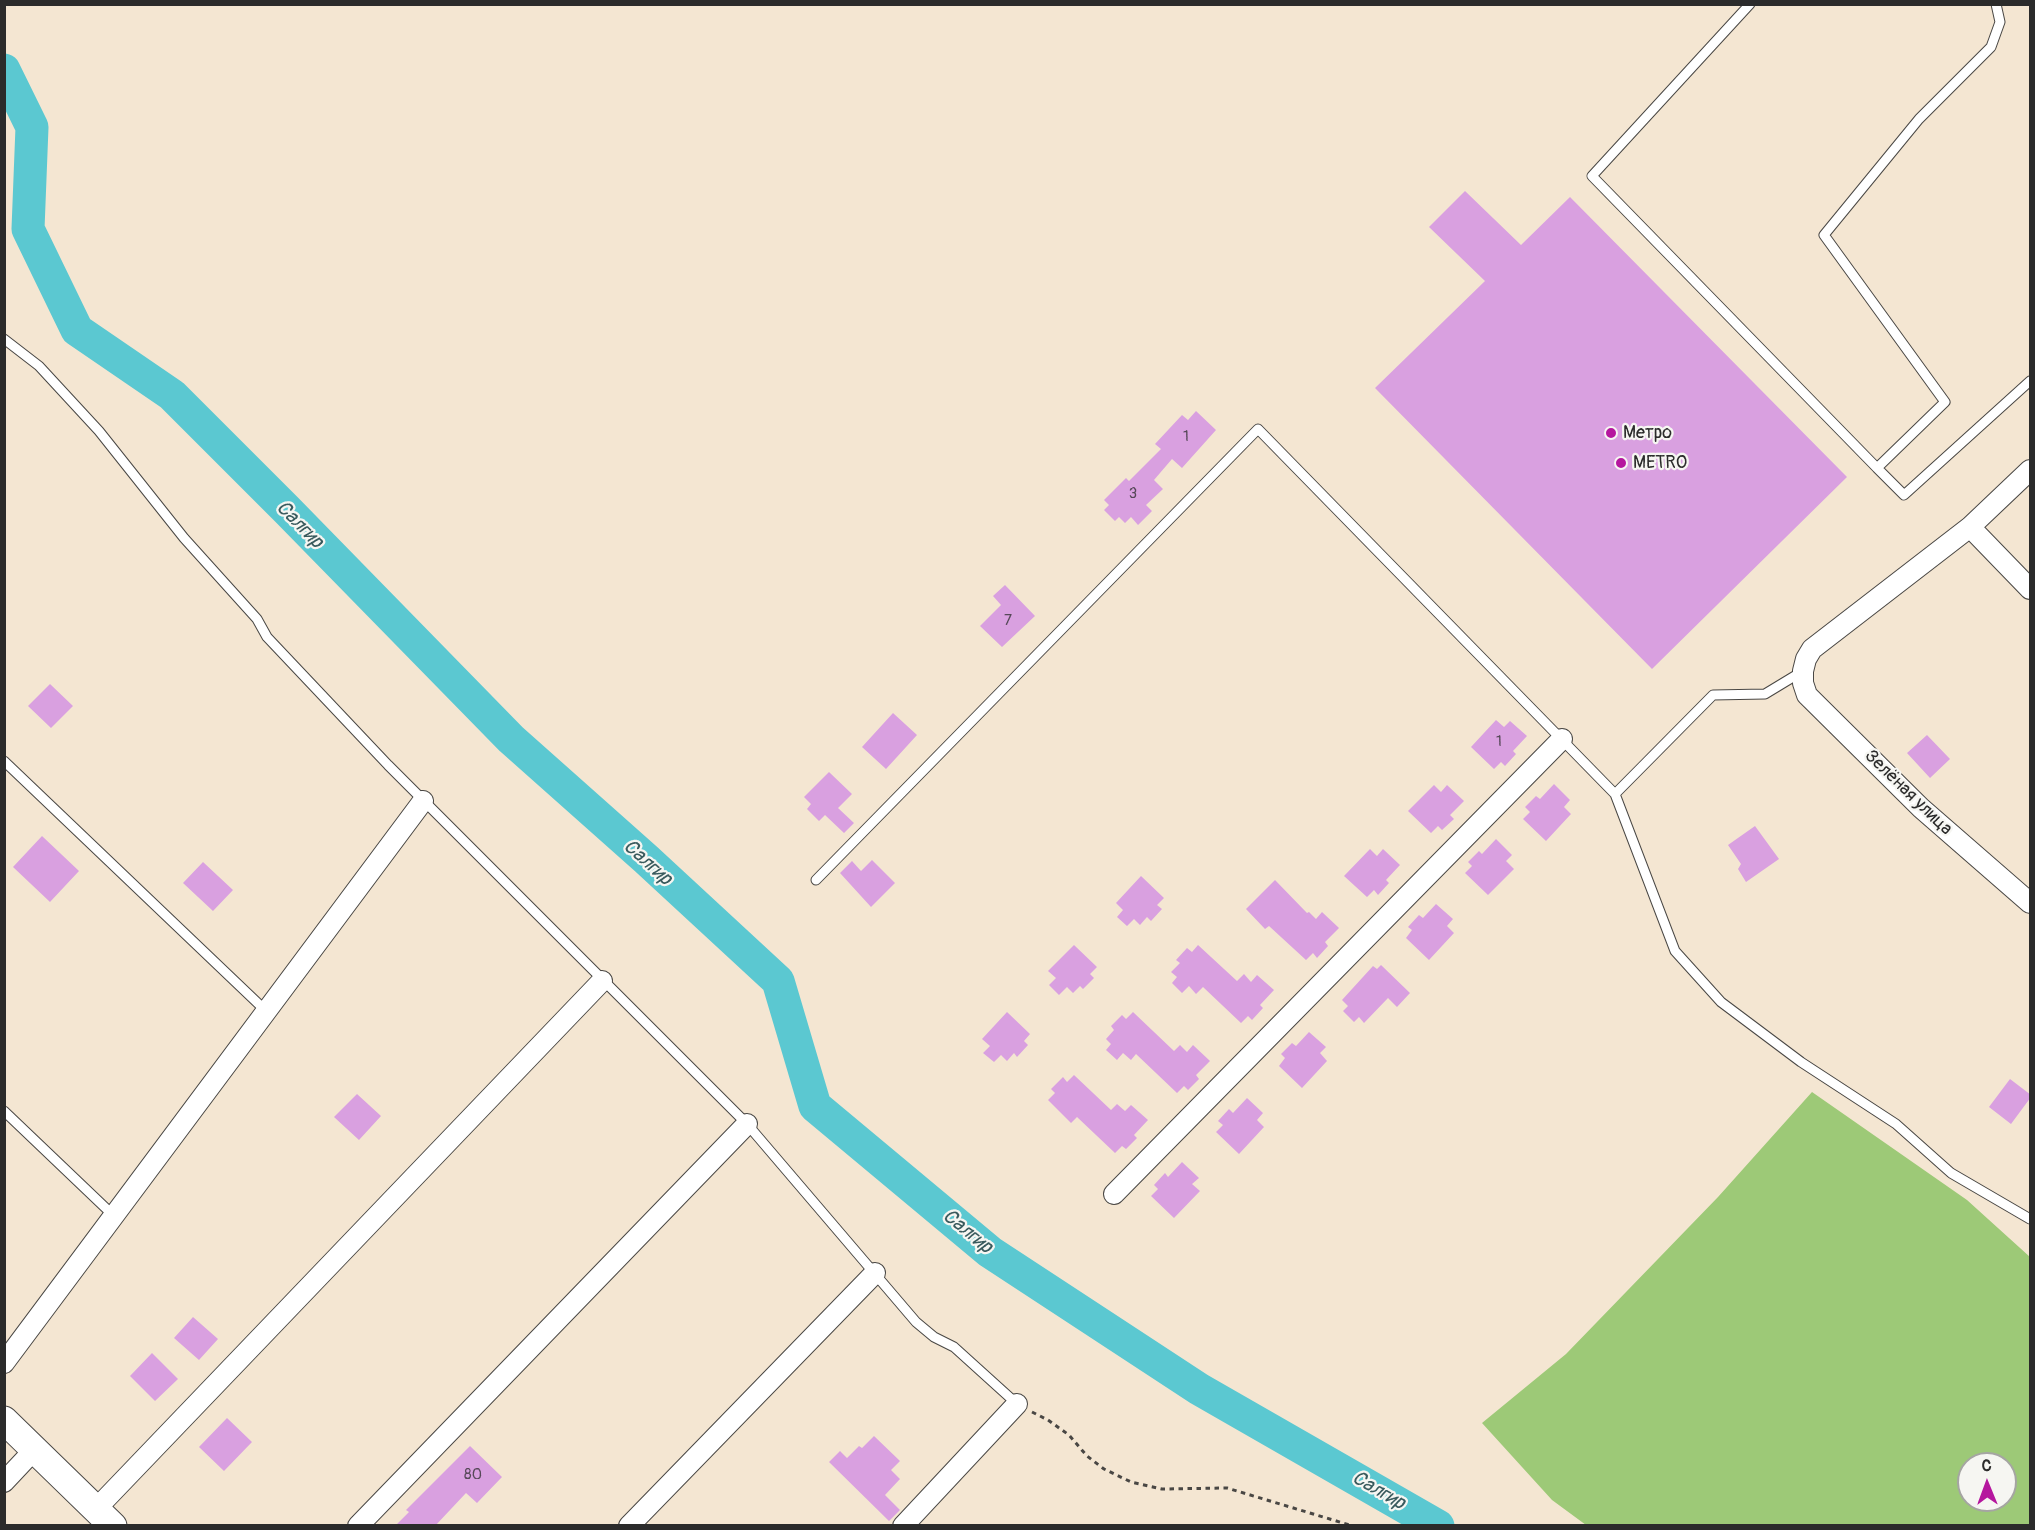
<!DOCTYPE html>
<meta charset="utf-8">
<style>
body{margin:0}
#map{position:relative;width:2035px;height:1530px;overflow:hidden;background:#f4e6d2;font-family:Pangolin,sans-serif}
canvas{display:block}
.frame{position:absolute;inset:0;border:6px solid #2b2b2b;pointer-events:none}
.north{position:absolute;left:1957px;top:1452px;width:60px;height:60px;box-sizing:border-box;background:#f6f6f2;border:2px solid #a5a5a2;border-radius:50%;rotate:359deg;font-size:16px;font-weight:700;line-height:24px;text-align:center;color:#2b2b2b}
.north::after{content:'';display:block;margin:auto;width:21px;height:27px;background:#b5179e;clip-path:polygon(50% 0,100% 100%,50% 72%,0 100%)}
</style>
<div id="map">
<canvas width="2035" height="1530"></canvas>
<div class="frame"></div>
<div class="north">С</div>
</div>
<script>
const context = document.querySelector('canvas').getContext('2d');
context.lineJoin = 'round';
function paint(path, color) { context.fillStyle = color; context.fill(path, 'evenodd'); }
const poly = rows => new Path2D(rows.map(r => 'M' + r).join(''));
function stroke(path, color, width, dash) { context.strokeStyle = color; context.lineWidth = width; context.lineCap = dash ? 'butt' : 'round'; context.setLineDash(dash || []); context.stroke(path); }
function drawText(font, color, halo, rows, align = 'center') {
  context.font = font + ' Pangolin,sans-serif'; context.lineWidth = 4.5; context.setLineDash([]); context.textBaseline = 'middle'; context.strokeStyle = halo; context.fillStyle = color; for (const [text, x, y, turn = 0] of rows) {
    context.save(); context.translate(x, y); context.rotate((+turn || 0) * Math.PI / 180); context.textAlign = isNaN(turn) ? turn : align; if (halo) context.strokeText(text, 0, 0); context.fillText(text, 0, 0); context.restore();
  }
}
const green = poly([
 [1812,1092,1967,1200,2030,1257,2030,1525,1586,1525,1552,1500,1482,1423,1566,1354,1718,1197],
 [1969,1464,2005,1464,2005,1500,1969,1500]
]);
const river = poly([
 [4,70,32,127,28,229,77,330,172,395,287,510,511,739,646,859,778,981,815,1106,990,1252,1199,1389,1438,1526]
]);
const building = poly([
 [1465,191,1521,245,1570,197,1847,477,1652,669,1375,388,1485,281,1429,227],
 [1196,411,1216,430,1182,468,1172,459,1154,480,1163,489,1146,505,1152,511,1138,525,1131,517,1125,523,1119,517,1115,521,1104,510,1109,505,1104,500,1126,478,1129,481,1161,449,1155,444,1182,415,1188,420],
 [1005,585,1035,616,1002,647,980,626,1001,605,993,596],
 [50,684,73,706,51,728,28,706],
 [893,713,917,735,886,769,862,747],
 [1496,720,1504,727,1510,721,1527,736,1513,751,1516,754,1505,766,1501,762,1494,769,1471,747],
 [1927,735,1950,759,1930,778,1907,753],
 [829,772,852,794,838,808,854,823,844,833,825,815,819,821,807,809,811,804,804,797],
 [1554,784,1570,800,1564,807,1571,814,1546,841,1523,819,1530,812,1525,807,1536,796,1540,799],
 [1434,785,1441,792,1447,785,1464,801,1450,815,1454,819,1442,830,1438,826,1431,833,1408,811],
 [1755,826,1779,859,1746,882,1738,869,1741,864,1728,845],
 [42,836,79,871,50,902,13,867],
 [1496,839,1512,855,1506,861,1514,869,1488,895,1465,873,1472,866,1468,862,1479,851,1482,854],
 [1370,849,1377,856,1383,849,1400,865,1386,880,1389,883,1378,895,1374,890,1367,897,1344,876],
 [872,860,895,883,871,907,840,873,852,861,861,871],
 [203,862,233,890,213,911,183,883],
 [1141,876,1164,898,1157,905,1162,909,1151,921,1147,917,1140,925,1134,919,1127,926,1117,917,1123,910,1116,903],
 [1275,880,1307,913,1309,912,1316,919,1322,912,1339,928,1325,942,1328,946,1317,958,1313,953,1306,960,1269,926,1265,929,1246,909],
 [1436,904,1453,919,1447,926,1454,933,1429,960,1406,938,1412,930,1408,927,1419,915,1423,918],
 [1074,945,1097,967,1090,974,1094,978,1083,989,1080,986,1073,993,1067,987,1059,995,1049,985,1056,978,1048,971],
 [1198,945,1237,981,1244,974,1251,982,1257,975,1274,990,1260,1005,1263,1008,1252,1020,1248,1016,1241,1023,1203,987,1196,994,1189,986,1182,993,1172,983,1177,977,1171,972,1180,963,1176,960,1187,948,1192,952],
 [1381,965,1410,993,1397,1007,1388,998,1364,1023,1359,1017,1354,1022,1343,1011,1348,1006,1342,1000,1373,966,1377,969],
 [1007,1012,1030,1034,1024,1041,1028,1045,1017,1057,1014,1053,1007,1061,1001,1055,994,1062,983,1053,990,1046,982,1039],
 [1133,1012,1174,1051,1180,1045,1187,1052,1193,1045,1210,1061,1196,1075,1199,1079,1188,1090,1184,1086,1177,1093,1136,1054,1131,1060,1123,1053,1117,1060,1106,1050,1111,1044,1106,1039,1114,1030,1111,1026,1122,1015,1126,1019],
 [1309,1032,1326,1047,1320,1053,1327,1061,1302,1088,1279,1066,1285,1058,1281,1054,1292,1043,1296,1046],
 [1074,1075,1111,1110,1117,1104,1125,1111,1131,1105,1148,1120,1134,1135,1137,1138,1126,1149,1122,1146,1115,1153,1077,1117,1071,1123,1048,1100,1055,1093,1051,1089,1063,1077,1067,1082],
 [2010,1079,2031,1095,2031,1097,2011,1124,1989,1107],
 [357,1094,381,1116,359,1140,334,1117],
 [1247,1098,1263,1113,1257,1120,1264,1127,1239,1154,1216,1132,1223,1125,1218,1121,1229,1109,1233,1113],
 [1182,1162,1199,1178,1192,1184,1200,1191,1174,1218,1151,1196,1158,1189,1154,1185,1165,1173,1168,1177],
 [193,1317,218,1339,199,1360,174,1338],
 [152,1353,178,1379,155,1401,130,1376],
 [227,1418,252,1442,224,1471,199,1447],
 [874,1436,900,1461,891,1470,900,1479,885,1495,900,1510,889,1521,829,1462,840,1451,847,1458,859,1446,862,1448],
 [470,1446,502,1477,477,1503,466,1493,435,1526,395,1526,409,1512,406,1510]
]);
const path = poly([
 [1032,1412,1048,1420,1069,1435,1087,1456,1104,1469,1131,1482,1162,1489,1227,1488,1353,1526]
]);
const lane = poly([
 [1750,4,1592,176,1877,468,1945,402,1824,235,1919,119,1991,47,2000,22,1996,4],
 [4,339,39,366,99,431,184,538,257,619,267,637,388,765,747,1124,916,1322,934,1337,954,1347,1017,1404],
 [1877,468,1904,495,2030,381],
 [4,761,266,1011],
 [1615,794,1675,951,1721,1002,1801,1062,1896,1124,1951,1173,2030,1219],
 [816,880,1258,429,1615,794,1713,695,1765,694,1803,671],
 [4,1111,114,1216]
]);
const street = poly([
 [2030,470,1970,527,1812,649,1806,659,1803,671,1803,683,1807,695,1921,808,2030,903],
 [1970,527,2030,589],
 [1114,1194,1562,739],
 [4,1363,423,801],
 [4,1482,35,1449],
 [96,1509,602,981],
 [358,1526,747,1124],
 [629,1526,875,1273],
 [903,1526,1017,1404]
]);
const secondary = poly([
 [4,1420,113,1526]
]);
const markers = [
 [1611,433,6,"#b5179e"],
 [1621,463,6,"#b5179e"]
];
const numberNames = [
 ["1",1186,437],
 ["3",1133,494],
 ["7",1008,621],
 ["1",1499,742],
 ["80",473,1475]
];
const poiNames = [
 ["Метро",1623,433],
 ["METRO",1633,463]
];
const streetNames = [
 ["Зелёная улица",1908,793,44]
];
const waterNames = [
 ["Салгир",299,525,45],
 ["Салгир",647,863,42],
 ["Салгир",967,1232,39],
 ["Салгир",1378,1491,30]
];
paint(green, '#9dc977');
stroke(river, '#5bc8d1', 33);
paint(building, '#d9a0e0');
stroke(lane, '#494744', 11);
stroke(street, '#494744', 22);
stroke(secondary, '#494744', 29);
stroke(path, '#494744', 3, [4.5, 4.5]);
stroke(lane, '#fff', 9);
stroke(street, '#fff', 20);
stroke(secondary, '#fff', 27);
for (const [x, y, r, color] of markers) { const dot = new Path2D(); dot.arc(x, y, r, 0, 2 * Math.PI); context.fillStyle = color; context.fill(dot); stroke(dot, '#f6f6f2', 2); }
drawText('15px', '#564858', null, numberNames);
drawText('18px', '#2b2b2b', '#f6f6f2', poiNames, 'left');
drawText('18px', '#2b2b2b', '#f6f6f2', streetNames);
drawText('italic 20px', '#395a5d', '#f6f6f2', waterNames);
</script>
